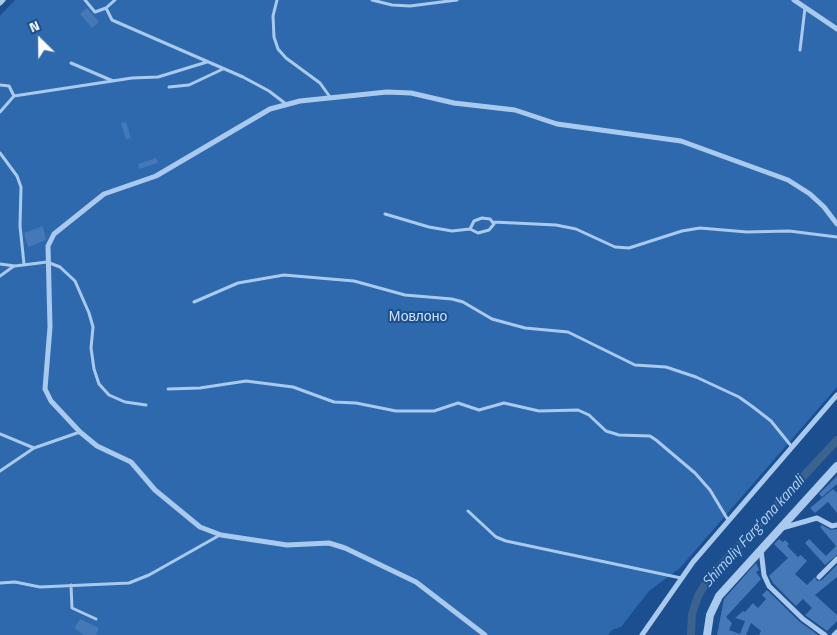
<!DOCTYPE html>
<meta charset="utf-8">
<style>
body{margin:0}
#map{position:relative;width:837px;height:635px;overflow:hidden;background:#1b4f8f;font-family:"Titillium Web",sans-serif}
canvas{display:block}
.north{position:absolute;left:15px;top:15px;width:50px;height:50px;-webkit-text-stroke:4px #1b4f8f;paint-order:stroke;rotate:337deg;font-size:14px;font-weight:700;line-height:20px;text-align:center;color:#fff}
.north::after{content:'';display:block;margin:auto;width:18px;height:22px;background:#fff;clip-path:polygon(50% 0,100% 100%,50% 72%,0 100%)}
</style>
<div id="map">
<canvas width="837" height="635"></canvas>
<div class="north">N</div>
</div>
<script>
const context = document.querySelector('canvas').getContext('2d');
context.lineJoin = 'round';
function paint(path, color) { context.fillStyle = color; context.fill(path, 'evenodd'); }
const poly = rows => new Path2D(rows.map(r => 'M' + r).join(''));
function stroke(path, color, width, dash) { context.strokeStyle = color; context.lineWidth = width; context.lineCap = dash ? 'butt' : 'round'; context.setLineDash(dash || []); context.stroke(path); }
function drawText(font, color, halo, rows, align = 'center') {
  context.font = font + ' "Titillium Web",sans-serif'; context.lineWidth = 4; context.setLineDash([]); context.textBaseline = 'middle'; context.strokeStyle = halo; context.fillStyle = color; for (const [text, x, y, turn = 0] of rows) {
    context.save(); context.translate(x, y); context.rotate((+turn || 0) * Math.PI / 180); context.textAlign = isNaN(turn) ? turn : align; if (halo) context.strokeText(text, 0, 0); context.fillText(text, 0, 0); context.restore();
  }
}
const green = poly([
 [15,0,837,0,837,387,680,568,649,591,621,627,612,630,608,635,0,635,0,16]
]);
const canal = poly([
 [691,635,692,614,698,596,709,578,837,440]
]);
const building = poly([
 [87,8,99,22,92,28,80,14],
 [126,122,131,138,126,140,121,123],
 [156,158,158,163,139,169,138,164],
 [43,226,46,240,28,247,24,233],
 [837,476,837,484,822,497,819,494],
 [833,489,837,493,837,513,828,502,815,513,810,508],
 [822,525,831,530,837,529,837,555,825,565,805,543,809,539,826,556,836,546,820,527],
 [779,539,783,542,785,540,789,544,787,546,798,557,801,555,807,561,795,574,807,585,815,577,817,581,822,580,837,565,837,577,815,595,837,615,837,621,827,631,805,615,812,608,803,599,796,606,773,583,769,576,788,558,774,544],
 [756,563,759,570,756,572,761,579,726,617,732,623,729,630,740,634,745,621,735,618,743,611,745,612,753,603,758,608,766,599,762,595,767,590,800,622,818,635,759,635,761,631,751,623,746,635,717,635,724,599],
 [80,619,99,628,96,635,84,635,74,628]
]);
const service = poly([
 [85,0,95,12,106,8],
 [115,0,106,8,112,20,243,77,269,91,286,104],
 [277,0,273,16,274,37,278,49,286,58,320,83,330,97],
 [372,0,392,5,410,6,457,0],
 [800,50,805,8],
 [71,63,113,81],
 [0,85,9,86,14,96,132,78,158,77,207,62],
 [169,87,189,85,223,69],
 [0,112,14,96],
 [0,153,17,176,21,187,20,226,24,264],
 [385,214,429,227,452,231,470,229,478,233,489,230,494,224,490,219,482,218,474,221,470,229],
 [493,222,556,225,576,229,615,247,629,248,682,231,700,228,747,232,789,231,837,237],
 [0,264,15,266,47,262,60,267,75,281,89,313,93,327,91,348,94,369,99,384,109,395,125,402,146,405],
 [0,276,14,266],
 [194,302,238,283,284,275,354,281,405,295,452,299,463,302,492,319,525,328,568,332,635,365,666,367,696,377,739,397,753,407,771,421,792,447],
 [168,389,200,388,246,381,293,387,334,402,356,403,396,411,434,411,458,403,479,410,504,403,539,411,578,410,589,415,606,431,619,435,650,436,656,440,695,473,710,490,728,520],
 [0,434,34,448],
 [0,471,34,448,80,432],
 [468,511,496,537,506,541,681,578],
 [0,583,15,582,40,587,129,583,149,575,220,535],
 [71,585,72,608,96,619]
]);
const minor = poly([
 [794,0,837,29],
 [0,3,3,0],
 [782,528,817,518,832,526,837,525],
 [761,550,764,575,769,586,803,619,825,635],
 [819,577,837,559],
 [485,635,416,582,345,548,329,543,287,545,221,535,200,527,155,490,131,462,97,446,80,432,51,401,45,389,50,327,48,246,54,234,104,194,156,176,270,109,300,101,387,92,411,93,454,103,515,110,557,124,681,141,788,180,810,194,824,207,837,224],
 [642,635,693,562,837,395],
 [834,635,837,632]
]);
const tertiary = poly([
 [707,635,710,615,719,596,837,466]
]);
const parkNames = [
 ["Мовлоно",418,318]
];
const waterNames = [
 ["Shimoliy Fargʻona kanali",754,532,-48]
];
paint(green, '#2e69ad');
stroke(canal, '#3c6290', 8);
paint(building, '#4478b7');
stroke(service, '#a9c9ee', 3);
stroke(minor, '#a9c9ee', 5);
stroke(tertiary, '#a9c9ee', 8);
drawText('14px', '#cfe3fa', '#1b4f8f', parkNames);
drawText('italic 15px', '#b5d3f5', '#1b4f8f', waterNames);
</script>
